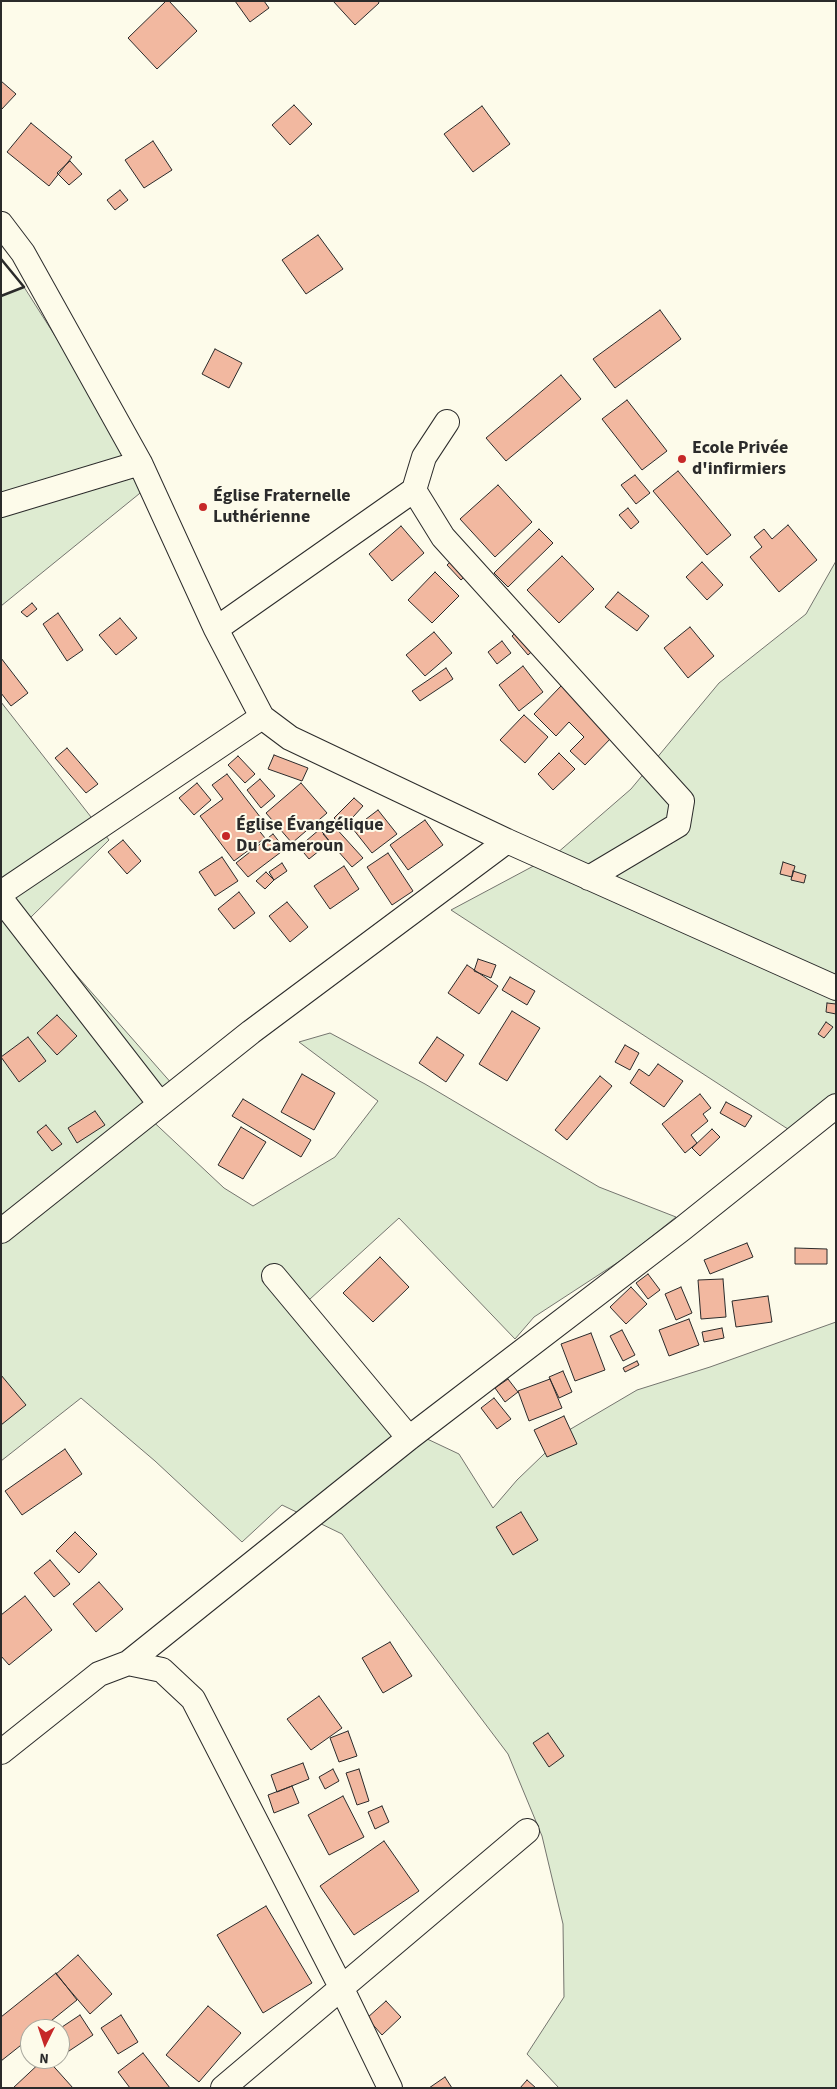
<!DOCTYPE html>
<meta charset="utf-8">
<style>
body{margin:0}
#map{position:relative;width:837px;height:2089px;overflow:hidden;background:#fdfbea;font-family:"Source Sans 3",sans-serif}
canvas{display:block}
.frame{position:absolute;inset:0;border:2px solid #2b2b2b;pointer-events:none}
.north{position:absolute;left:20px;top:2019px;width:50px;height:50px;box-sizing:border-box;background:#fdfbea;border:1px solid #a9a89e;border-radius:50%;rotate:184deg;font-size:14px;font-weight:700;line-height:20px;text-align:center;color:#2b2b2b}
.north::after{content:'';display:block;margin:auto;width:18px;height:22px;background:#c62828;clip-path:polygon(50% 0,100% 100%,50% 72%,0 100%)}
</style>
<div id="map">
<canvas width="837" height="2089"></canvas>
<div class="frame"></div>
<div class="north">N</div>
</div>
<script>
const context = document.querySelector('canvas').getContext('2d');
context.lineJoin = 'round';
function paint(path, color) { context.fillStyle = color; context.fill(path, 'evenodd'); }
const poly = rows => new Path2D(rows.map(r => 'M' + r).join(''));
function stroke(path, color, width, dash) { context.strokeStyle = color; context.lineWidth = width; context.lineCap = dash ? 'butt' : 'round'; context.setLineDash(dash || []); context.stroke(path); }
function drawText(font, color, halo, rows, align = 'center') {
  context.font = font + ' "Source Sans 3",sans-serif'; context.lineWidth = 4; context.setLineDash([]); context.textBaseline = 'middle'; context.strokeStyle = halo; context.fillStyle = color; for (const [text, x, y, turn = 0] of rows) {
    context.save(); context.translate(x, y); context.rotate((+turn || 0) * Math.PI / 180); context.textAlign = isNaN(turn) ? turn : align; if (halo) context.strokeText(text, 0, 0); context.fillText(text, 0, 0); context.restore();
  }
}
const green = poly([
 [24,287,150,485,1,606,1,296,24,287],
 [836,561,836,1103,794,1133,451,910,556,854,631,789,719,683,806,614,836,561],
 [1,702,109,840,28,920,173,1085,144,1113,224,1188,253,1206,335,1157,378,1101,299,1042,330,1033,425,1084,599,1187,676,1217,626,1257,534,1317,515,1339,399,1218,299,1309,423,1437,459,1454,493,1508,517,1480,569,1430,637,1390,710,1367,836,1322,836,2088,559,2088,527,2054,564,1997,563,1924,542,1836,508,1754,342,1534,282,1505,242,1542,155,1461,81,1398,1,1461,1,702]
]);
const building = poly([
 [166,1,169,1,197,31,157,69,128,38,166,1],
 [235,1,264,1,269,8,250,22,235,1],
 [333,1,378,1,379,3,355,25,333,1],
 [1,81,16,94,1,110,1,81],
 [294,105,312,124,290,145,272,125,294,105],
 [482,106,510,144,473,172,444,134,482,106],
 [31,123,72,157,49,186,7,152,31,123],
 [153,141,172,170,144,188,125,160,153,141],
 [70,161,82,174,69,185,57,173,70,161],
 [120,190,128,200,115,210,107,200,120,190],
 [318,235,343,269,306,294,282,260,318,235],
 [660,310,681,339,615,388,593,359,660,310],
 [215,349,242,363,229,388,202,374,215,349],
 [561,375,581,399,506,461,486,438,561,375],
 [627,400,667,451,642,470,602,419,627,400],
 [678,471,731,535,707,555,653,491,678,471],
 [635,475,650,493,636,504,621,485,635,475],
 [498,485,532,522,495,557,460,519,498,485],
 [628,508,639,522,631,529,619,515,628,508],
 [788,525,817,560,779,592,750,557,762,547,754,537,764,529,772,539,788,525],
 [401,526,424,553,392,581,369,554,401,526],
 [539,529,553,543,508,587,494,573,539,529],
 [459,554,473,569,461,580,447,565,459,554],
 [562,556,594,589,559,623,527,590,562,556],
 [702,562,723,585,707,600,686,577,702,562],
 [435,572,459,596,432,623,408,600,435,572],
 [618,592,649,616,637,631,605,607,618,592],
 [32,603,37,609,27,617,21,612,32,603],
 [58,613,83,650,67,661,43,624,58,613],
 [120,618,137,638,116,655,99,635,120,618],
 [522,627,538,646,528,655,512,636,522,627],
 [690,627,714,656,688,678,664,648,690,627],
 [434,632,452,653,425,676,406,655,434,632],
 [502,641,511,653,497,664,488,652,502,641],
 [1,658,28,693,11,706,1,693,1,658],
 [523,666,543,692,519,711,499,685,523,666],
 [446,668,453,679,420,701,412,691,446,668],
 [561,686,613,736,585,765,570,751,584,737,569,722,556,736,534,714,561,686],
 [524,715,548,737,525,763,500,740,524,715],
 [67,748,98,784,86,793,55,758,67,748],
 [559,753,575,769,553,790,538,774,559,753],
 [274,755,308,768,302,781,268,769,274,755],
 [238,756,255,774,245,783,228,765,238,756],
 [227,774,264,822,257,828,265,838,234,861,200,816,223,799,212,785,227,774],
 [260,779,275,796,261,808,247,790,260,779],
 [197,783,211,800,194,815,179,798,197,783],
 [301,783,327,813,292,843,266,813,301,783],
 [354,798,363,806,344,827,334,818,354,798],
 [378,810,397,834,372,853,353,829,378,810],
 [425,820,443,845,408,870,390,845,425,820],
 [333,825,363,858,352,867,323,834,333,825],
 [320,829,330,842,309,859,299,847,320,829],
 [273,834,285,849,248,877,236,863,273,834],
 [123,840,141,861,127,874,108,852,123,840],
 [388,853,413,891,392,905,367,867,388,853],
 [222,857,238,881,215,896,199,872,222,857],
 [783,862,795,866,792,877,780,874,783,862],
 [282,863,287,871,274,880,269,872,282,863],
 [344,866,359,889,330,909,314,886,344,866],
 [793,871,806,875,804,883,791,880,793,871],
 [266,872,274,880,265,889,256,881,266,872],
 [239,892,255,913,234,929,218,909,239,892],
 [287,902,308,927,290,942,269,916,287,902],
 [478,959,496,965,491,978,474,971,478,959],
 [467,965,498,986,479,1014,448,993,467,965],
 [510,977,535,991,527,1005,502,990,510,977],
 [827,1003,836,1004,836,1014,826,1012,827,1003],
 [512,1011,540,1028,507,1081,479,1064,512,1011],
 [57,1015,77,1036,57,1055,37,1033,57,1015],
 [826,1022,833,1027,824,1038,818,1034,826,1022],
 [28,1037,46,1061,19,1082,1,1057,28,1037],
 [437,1037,464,1055,446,1082,419,1063,437,1037],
 [625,1045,639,1053,630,1070,615,1062,625,1045],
 [658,1064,683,1081,664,1107,630,1083,639,1069,649,1076,658,1064],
 [302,1074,335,1093,314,1130,281,1112,302,1074],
 [600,1076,612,1086,567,1140,555,1130,600,1076],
 [700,1094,711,1108,703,1114,708,1121,691,1135,697,1143,685,1153,662,1124,700,1094],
 [243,1099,311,1140,301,1157,232,1116,243,1099],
 [726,1102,752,1116,745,1127,720,1113,726,1102],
 [95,1111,105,1125,77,1143,68,1128,95,1111],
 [46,1125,62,1144,52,1151,37,1132,46,1125],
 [241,1127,266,1142,243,1179,218,1165,241,1127],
 [712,1129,720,1137,700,1156,692,1148,712,1129],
 [747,1243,753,1257,710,1274,704,1260,747,1243],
 [795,1248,827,1249,827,1264,795,1264,795,1248],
 [380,1257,409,1287,373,1322,343,1293,380,1257],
 [648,1274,660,1290,648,1299,636,1283,648,1274],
 [723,1279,726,1317,701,1319,698,1280,723,1279],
 [631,1287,647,1304,626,1324,610,1307,631,1287],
 [681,1287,692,1313,676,1320,665,1294,681,1287],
 [768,1296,772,1322,736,1327,732,1301,768,1296],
 [689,1319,699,1345,669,1356,659,1330,689,1319],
 [722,1328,724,1338,704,1342,702,1332,722,1328],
 [622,1330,635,1355,623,1361,610,1336,622,1330],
 [591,1333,605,1370,575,1381,561,1344,591,1333],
 [637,1361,639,1365,625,1372,623,1368,637,1361],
 [563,1371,572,1392,559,1398,549,1377,563,1371],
 [1,1375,26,1405,1,1425,1,1375],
 [508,1379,518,1392,505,1402,495,1388,508,1379],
 [550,1379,562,1408,529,1421,518,1391,550,1379],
 [494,1398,511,1419,497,1429,481,1408,494,1398],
 [564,1416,577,1444,547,1457,534,1430,564,1416],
 [65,1449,82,1474,22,1515,5,1491,65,1449],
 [521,1512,538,1540,513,1555,496,1527,521,1512],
 [75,1532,97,1554,79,1573,56,1551,75,1532],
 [50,1560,70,1584,54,1597,34,1573,50,1560],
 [99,1582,123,1609,96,1632,73,1604,99,1582],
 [25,1596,52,1630,9,1665,1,1656,1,1615,25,1596],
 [390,1642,412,1676,383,1693,362,1658,390,1642],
 [319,1696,342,1728,311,1750,287,1719,319,1696],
 [348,1731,357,1756,339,1762,330,1738,348,1731],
 [548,1733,564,1756,549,1767,533,1743,548,1733],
 [303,1763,309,1779,277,1792,271,1775,303,1763],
 [333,1769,339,1781,325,1789,319,1777,333,1769],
 [359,1769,369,1801,357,1805,346,1773,359,1769],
 [292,1786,299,1803,274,1813,268,1795,292,1786],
 [343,1796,364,1837,329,1855,308,1815,343,1796],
 [382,1806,389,1822,375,1829,368,1812,382,1806],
 [384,1841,419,1891,354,1935,320,1886,384,1841],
 [266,1906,312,1983,263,2013,217,1935,266,1906],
 [78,1955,112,1994,90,2014,56,1974,78,1955],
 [56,1973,77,2000,41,2029,30,2029,30,2038,1,2061,1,2017,56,1973],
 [386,2001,401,2017,382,2035,367,2018,386,2001],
 [208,2006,241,2033,199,2082,166,2055,208,2006],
 [80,2015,93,2035,66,2053,60,2043,59,2029,80,2015],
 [121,2015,138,2042,118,2054,101,2028,121,2015],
 [143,2053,170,2088,130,2088,118,2072,143,2053],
 [44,2059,47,2059,73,2088,13,2088,44,2059],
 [445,2077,452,2088,429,2088,445,2077],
 [527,2080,536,2088,520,2088,527,2080]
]);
const minor = poly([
 [1,224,23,253,140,463,216,629,262,717,290,738,507,841,836,988],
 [414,490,443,537,682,801,678,825,589,878],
 [1,505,140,463],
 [216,629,414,490,424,457,447,422],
 [1,893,262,717],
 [1,899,160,1104],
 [1,1231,251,1032,507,841],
 [274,1276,409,1438],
 [128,1663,409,1438,682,1229,836,1106],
 [1,1752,99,1674,128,1663,162,1670,193,1699,341,1987,390,2088],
 [223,2088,527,1831]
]);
const wall = poly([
 [1,259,24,287,1,296]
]);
const markers = [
 [682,459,5,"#c62828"],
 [203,507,5,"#c62828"],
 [226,836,5,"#c62828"]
];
const poiNames = [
 ["Ecole Privée",692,449],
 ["d'infirmiers",692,470],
 ["Église Fraternelle",213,497],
 ["Luthérienne",213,518],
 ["Église Évangélique",236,826],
 ["Du Cameroun",236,847]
];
paint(green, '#deebd1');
stroke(green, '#74746e', 1);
paint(building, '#f2b8a0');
stroke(building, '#2b2b2b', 1);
stroke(minor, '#2b2b2b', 26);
stroke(minor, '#fdfbea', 24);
stroke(wall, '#2b2b2b', 2.5);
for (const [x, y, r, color] of markers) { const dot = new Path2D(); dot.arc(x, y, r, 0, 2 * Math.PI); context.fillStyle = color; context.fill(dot); stroke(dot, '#fdfbea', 2); }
drawText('bold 18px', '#2b2b2b', '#fdfbea', poiNames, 'left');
</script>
